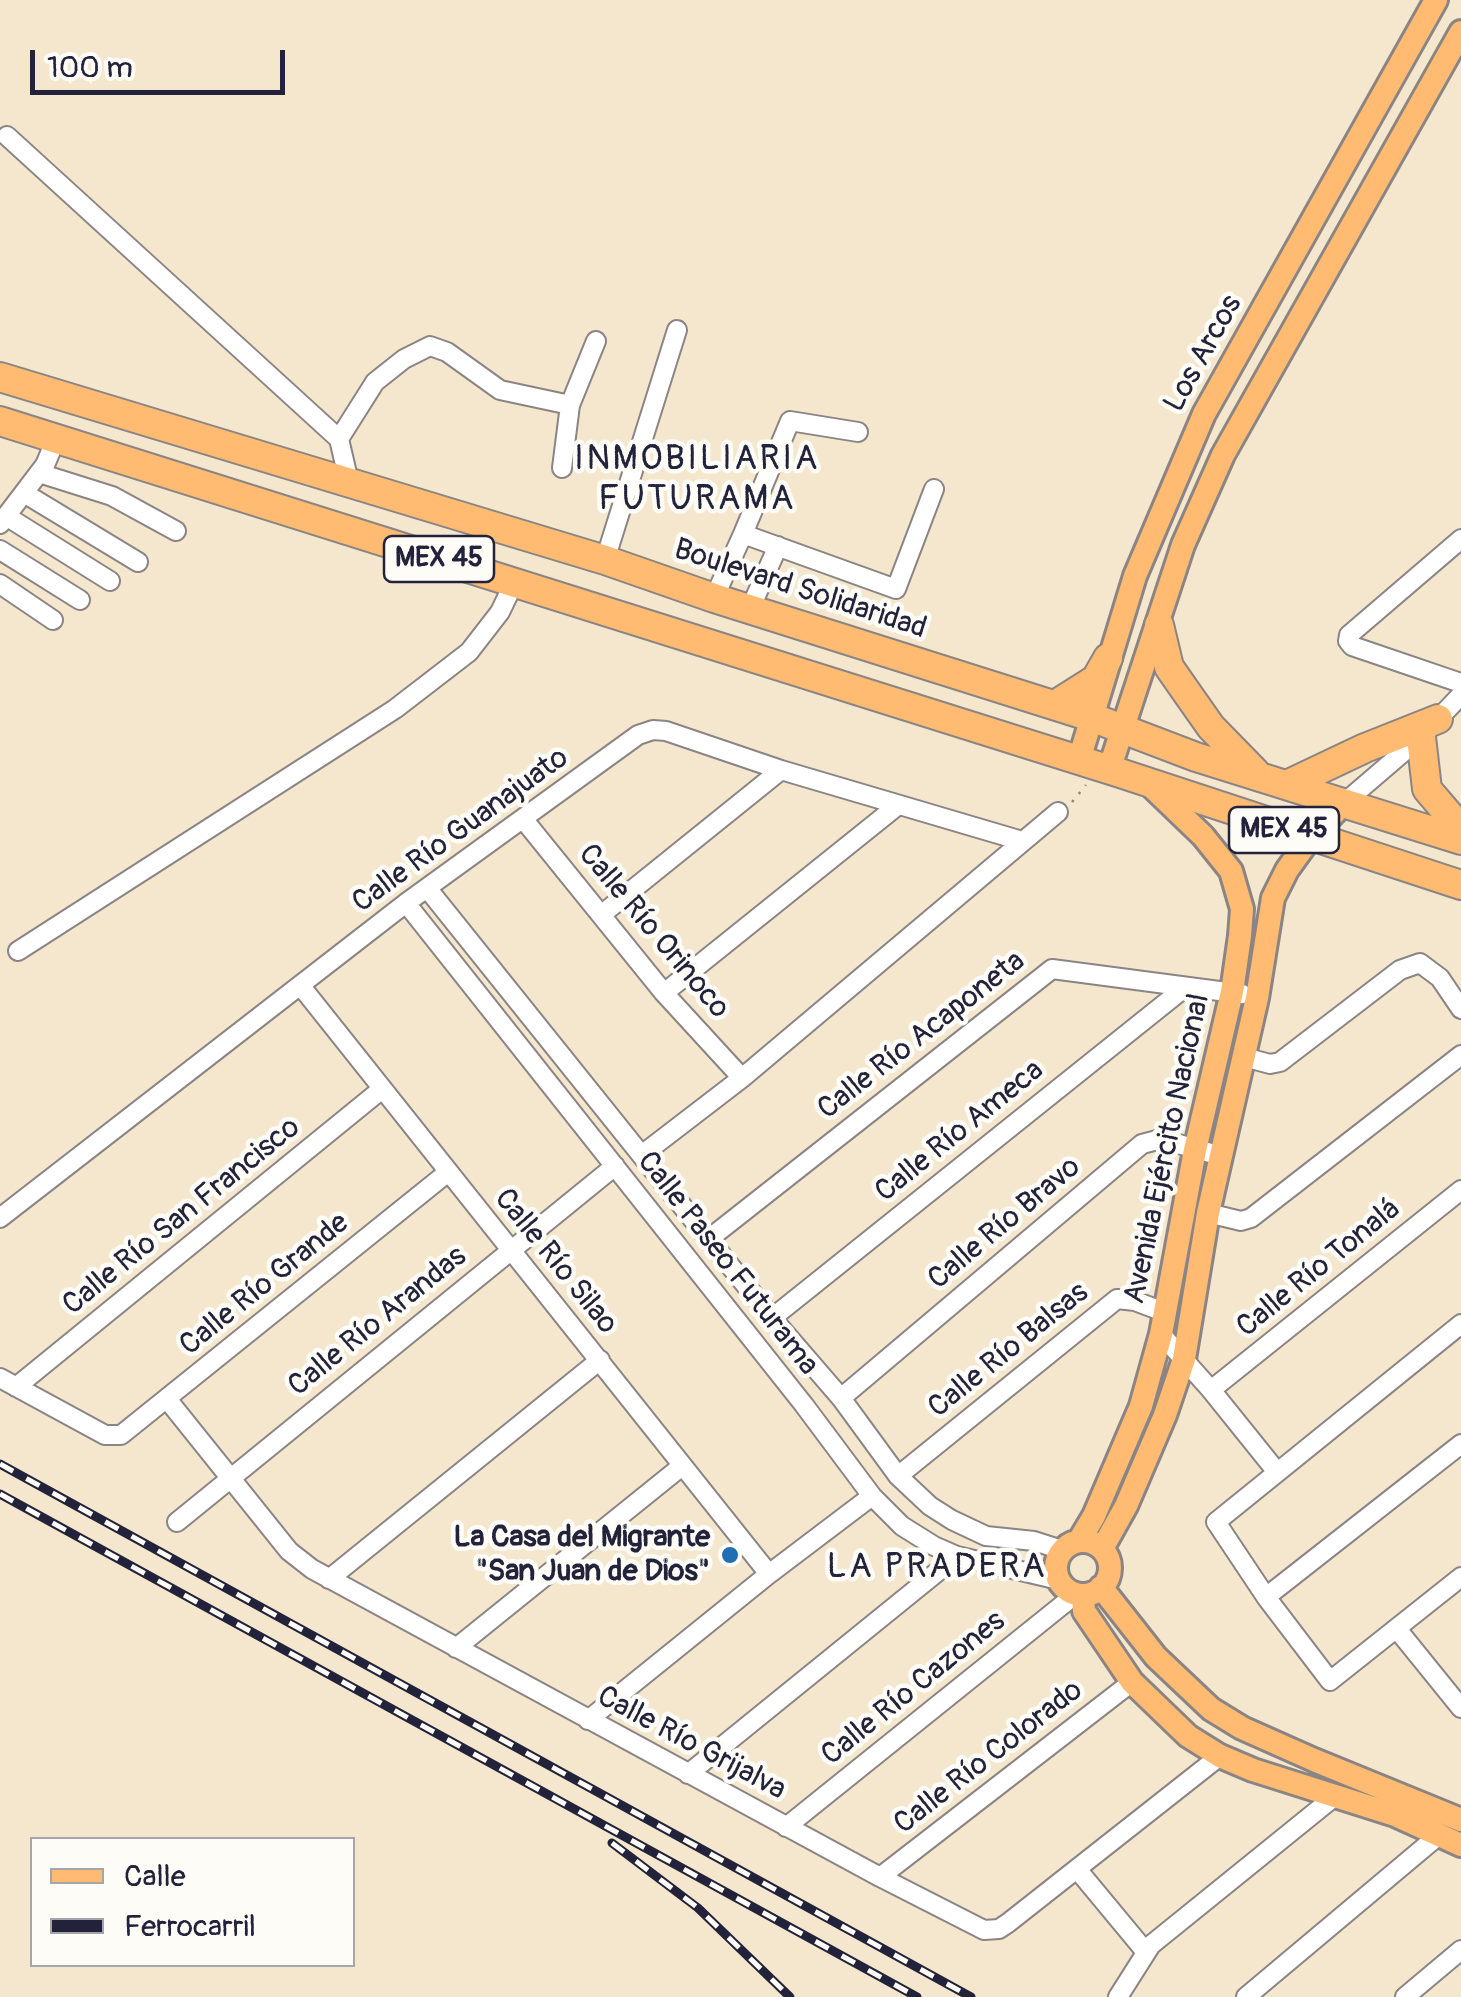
<!DOCTYPE html>
<meta charset="utf-8">
<style>
body{margin:0}
#map{position:relative;width:1461px;height:1997px;overflow:hidden;background:#f4e7ce;font-family:Pangolin,sans-serif}
canvas{display:block}
.legend{position:absolute;left:30px;top:1837px;width:325px;height:130px;box-sizing:border-box;background:#fdfcf7;border:2px solid #a5a5ac;margin:0;padding:12px 18px;list-style:none;font-size:30px;color:#22223b}
.legend li{display:flex;align-items:center;gap:20px;height:50px}
.legend b{width:50px;border:2px solid #a5a5ac}
.scale{position:absolute;left:30px;top:50px;width:255px;height:45px;box-sizing:border-box;border:5px solid #22223b;border-top:0;padding-left:12px;font-size:30px;line-height:35px;white-space:nowrap;color:#22223b;-webkit-text-stroke:8px #fdfcf7;paint-order:stroke}
</style>
<div id="map">
<canvas width="1461" height="1997"></canvas>
<ul class="legend">
<li><b style="height:12px;background:#febb71"></b>Calle</li>
<li><b style="height:12px;background:#22223b"></b>Ferrocarril</li>
</ul>
<div class="scale">100 m</div>
</div>
<script>
const context = document.querySelector('canvas').getContext('2d');
context.lineJoin = 'round';
const poly = rows => new Path2D(rows.map(r => 'M' + r).join(''));
function stroke(path, color, width, dash) { context.strokeStyle = color; context.lineWidth = width; context.lineCap = dash ? 'butt' : 'round'; context.setLineDash(dash || []); context.stroke(path); }
function drawText(font, color, halo, rows, align = 'center') {
  context.font = font + ' Pangolin,sans-serif'; context.lineWidth = 9; context.setLineDash([]); context.textBaseline = 'middle'; context.strokeStyle = halo; context.fillStyle = color; for (const [text, x, y, turn = 0] of rows) {
    context.save(); context.translate(x, y); context.rotate((+turn || 0) * Math.PI / 180); context.textAlign = isNaN(turn) ? turn : align; if (halo) context.strokeText(text, 0, 0); context.fillText(text, 0, 0); context.restore();
  }
}
const path = poly([
 [1072,802,1086,785]
]);
const minor = poly([
 [7,136,339,439,349,482],
 [339,439,375,382,404,359,430,346,447,352,500,390,570,405,596,341],
 [562,468,570,405],
 [39,473,112,496,176,531],
 [24,493,138,562],
 [6,516,110,581],
 [0,524,45,465,56,439],
 [743,534,790,421,858,432],
 [1461,539,1349,635,1348,641,1352,646,1461,683],
 [0,550,80,600],
 [605,560,677,330],
 [0,584,53,620],
 [714,598,743,534,896,589,934,489],
 [750,609,778,546],
 [1344,803,1421,737,1461,695],
 [524,820,664,993,742,1078],
 [427,888,772,1318,841,1398,898,1476,930,1506,952,1520,986,1536,1034,1541,1062,1550],
 [406,903,804,1405,872,1496,902,1526,934,1546,957,1556,1059,1580],
 [601,915,781,770],
 [18,951,395,709,469,652,500,612,514,583],
 [300,985,769,1574],
 [664,993,897,806],
 [1244,1057,1270,1064,1280,1062,1400,970,1420,963,1440,978,1461,1009],
 [643,1154,742,1078,1058,812],
 [1208,1213,1241,1221,1251,1218,1461,1055],
 [0,1218,406,903,638,735,653,730,666,731,781,770,1022,841],
 [710,1238,1052,969,1242,994],
 [772,1318,1183,989],
 [1461,1324,1216,1522,1266,1597,1330,1681,1461,1577],
 [1161,1334,1211,1390,1277,1472],
 [0,1378,105,1435,121,1435,447,1173],
 [16,1387,382,1089],
 [1211,1390,1461,1190],
 [841,1398,1142,1144,1161,1139,1221,1156],
 [167,1399,289,1551,312,1569,880,1877,984,1930,999,1929,1008,1923,1220,1756],
 [898,1476,1117,1299,1135,1301,1164,1312],
 [177,1522,615,1166],
 [329,1579,600,1360],
 [1266,1597,1461,1444],
 [1397,1629,1461,1708],
 [456,1648,682,1466],
 [588,1720,769,1574,872,1496],
 [688,1774,957,1556],
 [786,1827,1076,1594],
 [1077,1869,1145,1951],
 [880,1877,1132,1682],
 [1118,1997,1151,1945,1334,1797],
 [1246,1997,1439,1835],
 [1405,1997,1461,1950]
]);
const major = poly([
 [1079,760,1135,576,1204,414,1436,0],
 [1109,770,1183,545,1223,455,1461,32],
 [1079,1541,1094,1516,1141,1406,1161,1334,1195,1150,1232,992,1240,936,1242,909,1231,871,1203,836,1151,786],
 '1056 1568a27 27 0 1 1 54 0a27 27 0 1 1-54 0Z',
 [1102,1549,1126,1506,1165,1415,1184,1359,1208,1213,1257,998,1273,898,1287,870,1310,838,1344,803],
 [1101,1587,1156,1657,1211,1709,1242,1728,1314,1760,1461,1820],
 [1083,1595,1084,1611,1132,1682,1188,1736,1220,1756,1253,1770,1395,1815,1461,1845]
]);
const highway = poly([
 [0,377,605,560,714,598,1091,717,1196,757,1461,840],
 [0,421,1120,773,1461,885],
 [1159,625,1169,667,1185,690,1211,727,1255,772],
 [1055,705,1096,679,1108,658],
 [1421,737,1427,789,1461,829],
 [1289,784,1365,748,1438,719]
]);
const rail = poly([
 [0,1464,971,1997],
 [0,1494,917,1997],
 [612,1843,698,1908,790,1997]
]);
const markers = [
 [730,1555,10,"#1f6fb2"]
];
const shields = [
 [439,559,110],
 [1284,830,110]
];
const shieldNames = [
 ["MEX 45",439,559],
 ["MEX 45",1284,830]
];
const streetNames = [
 ["Los Arcos",1204,354,-61],
 ["Boulevard Solidaridad",800,590,18],
 ["Calle Río Guanajuato",461,831,-36],
 ["Calle Río Orinoco",653,932,50],
 ["Calle Río Acaponeta",922,1036,-38],
 ["Calle Río Ameca",960,1132,-39],
 ["Avenida Ejército Nacional",1168,1149,-78],
 ["Calle Río San Francisco",182,1217,-39],
 ["Calle Río Bravo",1005,1224,-40],
 ["Calle Río Silao",555,1262,51],
 ["Calle Paseo Futurama",727,1264,52],
 ["Calle Río Tonalá",1319,1269,-39],
 ["Calle Río Grande",265,1285,-39],
 ["Calle Río Arandas",378,1322,-39],
 ["Calle Río Balsas",1009,1351,-39],
 ["Calle Río Cazones",914,1689,-39],
 ["Calle Río Grijalva",691,1744,28],
 ["Calle Río Colorado",989,1758,-38]
];
const poiNames = [
 ["La Casa del Migrante",710,1538],
 ["\"San Juan de Dios\"",710,1572]
];
const quarterNames = [
 ["INMOBILIARIA",697,460],
 ["FUTURAMA",697,500],
 ["LA PRADERA",937,1568]
];
stroke(minor, '#8b8484', 22);
stroke(major, '#8b8484', 28);
stroke(highway, '#8b8484', 32);
stroke(path, '#8b8484', 2.5, [2.5, 8]);
stroke(minor, '#fff', 18);
stroke(major, '#febb71', 22);
stroke(highway, '#febb71', 28);
stroke(rail, '#22223b', 9);
stroke(rail, '#fdfcf7', 5, [15]);
for (const [x, y, r, color] of markers) { const dot = new Path2D(); dot.arc(x, y, r, 0, 2 * Math.PI); context.fillStyle = color; context.fill(dot); stroke(dot, '#fdfcf7', 4); }
for (const [x, y, w] of shields) { const box = new Path2D(); box.roundRect(x - w / 2, y - 23, w, 46, 8); context.fillStyle = '#fdfcf7'; context.fill(box); stroke(box, '#22223b', 2.5); }
drawText('bold 28px', '#22223b', null, shieldNames);
drawText('30px', '#22223b', '#fdfcf7', streetNames);
drawText('bold 30px', '#22223b', '#fdfcf7', poiNames, 'right');
context.letterSpacing = '2.5px';
drawText('35px', '#22223b', '#fdfcf7', quarterNames);
context.letterSpacing = '0px';
</script>
